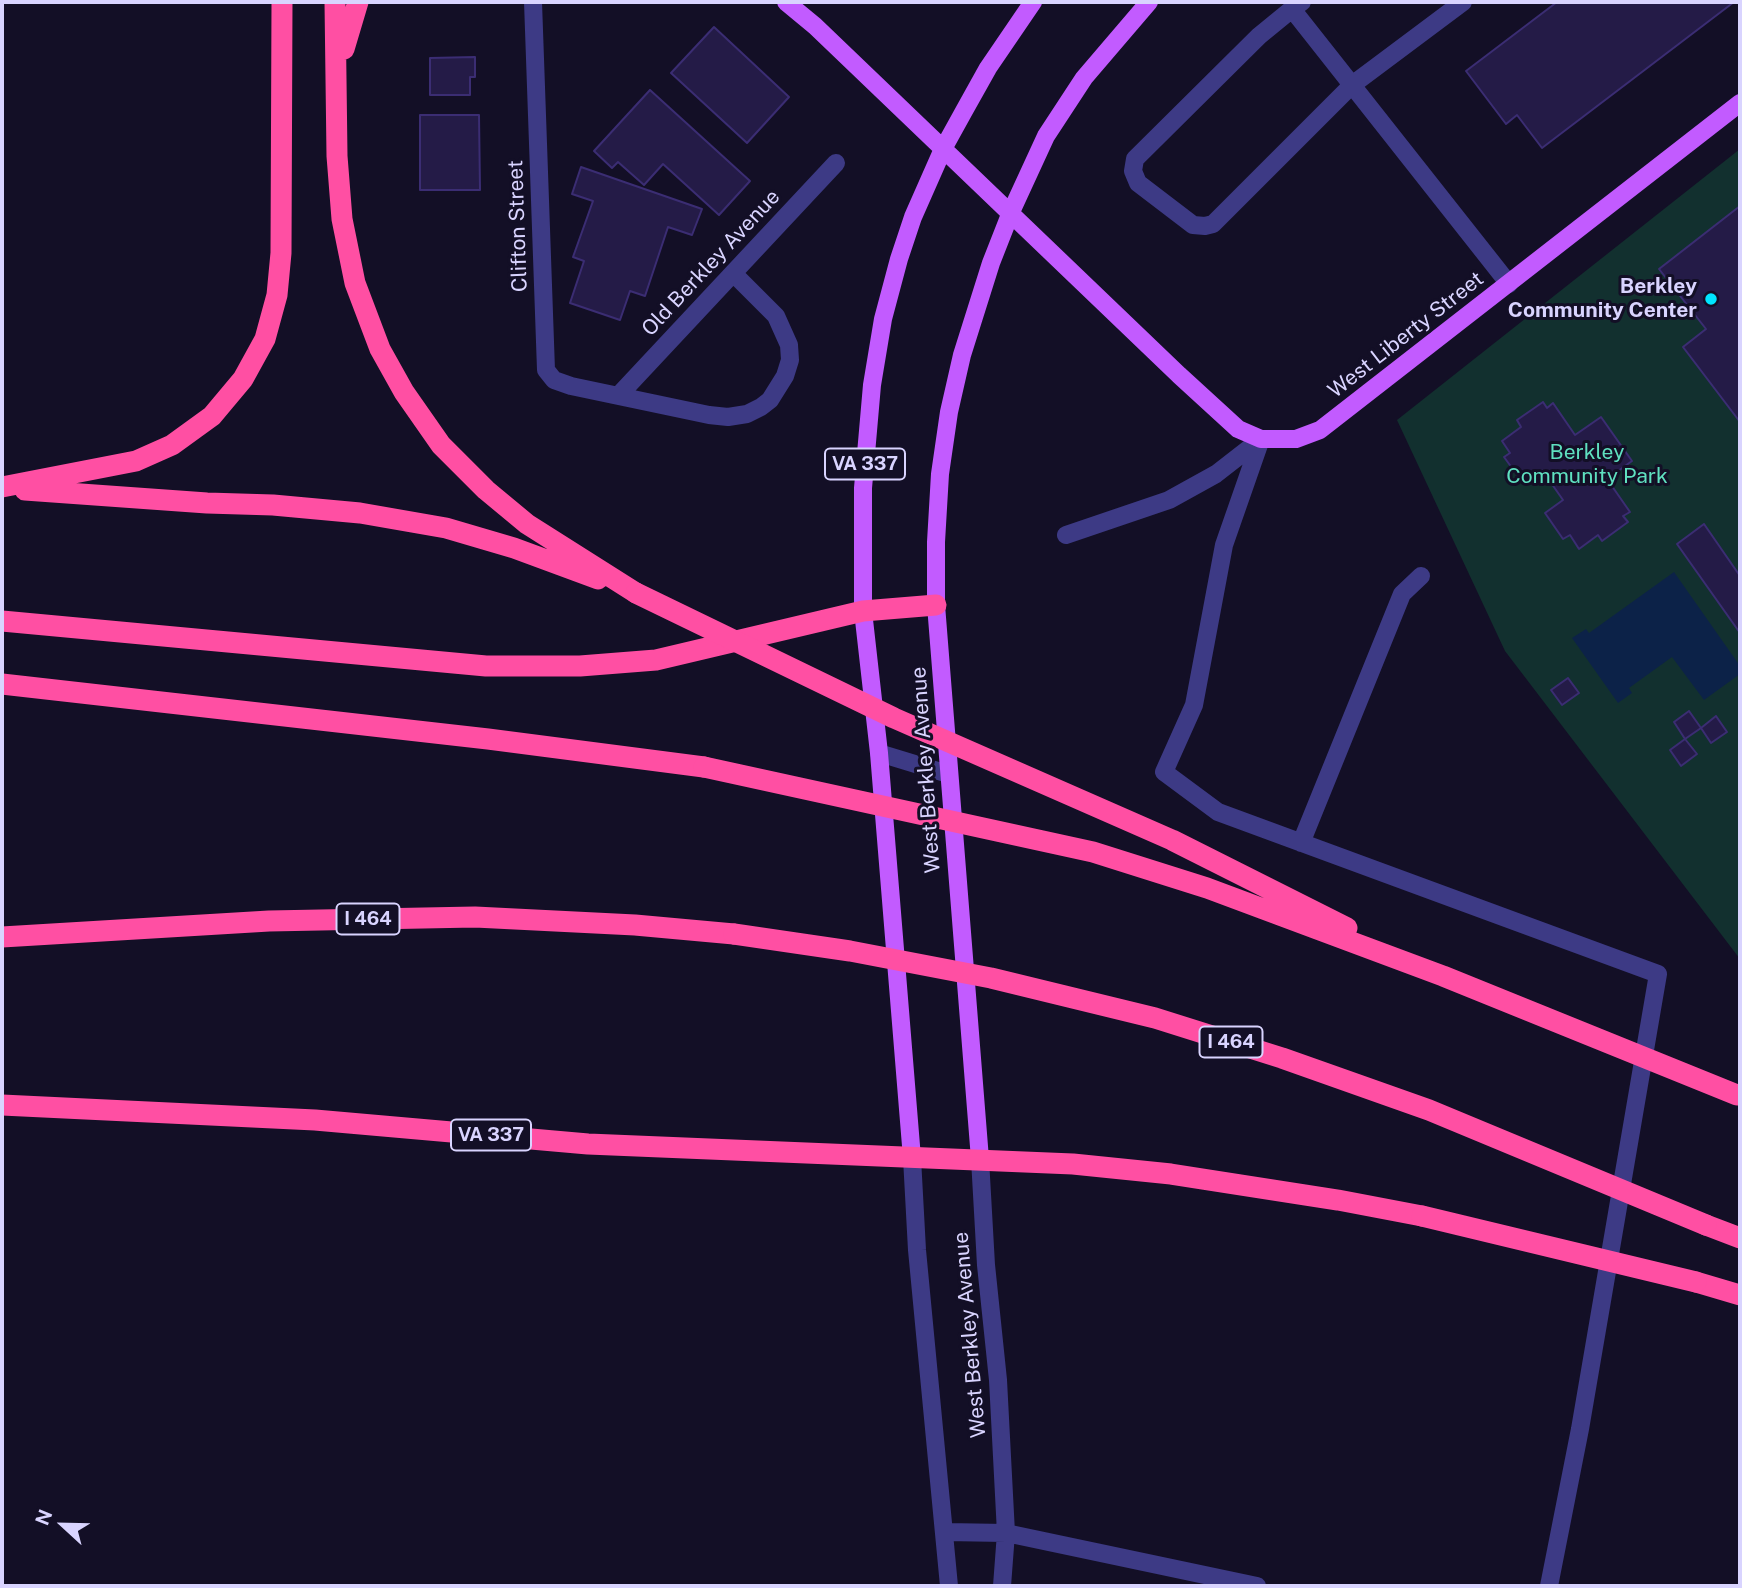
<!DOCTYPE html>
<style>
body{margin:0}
#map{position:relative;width:1742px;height:1588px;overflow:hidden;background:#130f26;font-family:"Public Sans",sans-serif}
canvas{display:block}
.frame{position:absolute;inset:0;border:4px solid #d9d4ff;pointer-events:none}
.north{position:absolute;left:28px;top:1490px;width:70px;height:70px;-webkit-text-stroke:5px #130f26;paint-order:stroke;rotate:292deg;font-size:19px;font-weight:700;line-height:28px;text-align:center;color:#d9d4ff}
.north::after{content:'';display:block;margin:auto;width:24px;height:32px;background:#d9d4ff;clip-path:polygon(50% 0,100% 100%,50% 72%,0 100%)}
</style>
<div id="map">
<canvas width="1742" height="1588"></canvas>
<div class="frame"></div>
<div class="north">N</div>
</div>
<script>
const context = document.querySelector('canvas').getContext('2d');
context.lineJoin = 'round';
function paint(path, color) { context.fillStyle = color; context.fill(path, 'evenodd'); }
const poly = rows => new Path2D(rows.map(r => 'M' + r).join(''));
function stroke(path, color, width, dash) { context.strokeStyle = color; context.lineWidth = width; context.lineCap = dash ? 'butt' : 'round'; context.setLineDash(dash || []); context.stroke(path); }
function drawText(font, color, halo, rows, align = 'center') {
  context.font = font + ' "Public Sans",sans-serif'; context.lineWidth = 6; context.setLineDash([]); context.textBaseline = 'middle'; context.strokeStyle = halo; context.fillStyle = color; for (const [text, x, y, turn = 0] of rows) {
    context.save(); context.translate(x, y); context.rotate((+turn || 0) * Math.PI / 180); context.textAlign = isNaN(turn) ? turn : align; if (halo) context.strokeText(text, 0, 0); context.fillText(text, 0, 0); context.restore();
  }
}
const green = poly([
 [1740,149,1740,959,1505,651,1397,420]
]);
const water = poly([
 [1674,572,1740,666,1740,674,1704,700,1672,657,1629,688,1632,693,1618,703,1572,638,1586,629,1589,633]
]);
const building = poly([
 [1557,2,1734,2,1542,148,1517,115,1506,124,1466,71,1557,2],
 [714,27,789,97,747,143,671,73,714,27],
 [475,57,475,77,470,77,470,95,430,95,430,58,475,57],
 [650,90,750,181,719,215,663,164,644,185,618,162,612,168,594,151,650,90],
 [420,115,479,115,480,190,420,190,420,115],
 [581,167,702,209,692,235,668,227,645,296,630,291,620,320,570,303,584,261,573,257,593,201,572,194,581,167],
 [1740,206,1740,422,1683,347,1706,329,1659,269,1740,206],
 [1543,402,1547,408,1553,403,1575,435,1601,417,1632,461,1607,479,1630,512,1623,516,1628,522,1602,541,1598,535,1579,549,1570,535,1563,539,1545,513,1563,500,1542,470,1523,483,1504,457,1510,453,1502,441,1521,427,1517,420,1543,402],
 [1704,524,1740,576,1740,633,1677,544,1704,524],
 [1568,678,1579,693,1562,705,1551,690,1568,678],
 [1689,711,1701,728,1685,739,1674,722,1689,711],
 [1716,716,1727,732,1711,743,1701,728,1716,716],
 [1685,739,1697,754,1681,766,1670,750,1685,739]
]);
const minor = poly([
 [533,2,546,370,554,380,571,386,709,415,728,417,747,414,761,407,770,400,785,376,790,360,789,345,776,316,733,273],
 [1302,2,1292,9,1509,284],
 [1292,9,1259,36,1135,159,1133,171,1138,183,1193,225,1205,226,1213,224,1352,85,1463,2],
 [619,395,836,163],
 [1261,439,1224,545,1194,705,1164,772,1218,812,1658,974,1580,1429,1549,1586],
 [1066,535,1169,500,1216,474,1261,439],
 [879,753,948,774],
 [1301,843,1402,594,1421,576],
 [912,1158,917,1250,949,1586],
 [980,1159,986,1265,998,1380,1006,1533,1002,1586],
 [945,1532,1006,1533,1257,1586]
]);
const major = poly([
 [786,2,815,26,1179,375,1238,429,1261,439,1296,439,1320,430,1740,103],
 [912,1158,879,753,863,611,863,488,872,385,883,319,899,259,913,217,943,149,964,111,988,68,1033,2],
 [980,1159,936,605,936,542,940,474,949,412,962,355,991,263,1011,212,1046,136,1084,78,1149,2]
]);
const highway = poly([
 [335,2,337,156,342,219,355,283,380,349,404,392,441,445,486,490,527,524,636,593],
 [344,49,358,2],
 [2,487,136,461,172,445,212,416,243,379,265,339,277,295,281,253,282,2],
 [25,490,207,503,273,505,360,513,446,528,514,548,598,579],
 [2,621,486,666,580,666,656,660,863,611,936,605],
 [2,684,488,739,704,767],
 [2,937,269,921,475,917,635,925,734,934],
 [2,1105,315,1120,588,1144,1073,1164,1171,1174,1338,1200,1422,1216],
 [1706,1225,1740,1238],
 [1696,1282,1740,1295]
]);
const highwayBridge = poly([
 [636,593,894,718,1172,840,1347,928],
 [704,767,1093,852,1207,888,1443,976,1737,1095],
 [734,934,850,951,991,978,1155,1018,1282,1058,1429,1110,1706,1225],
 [1422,1216,1696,1282]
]);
const markers = [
 [1711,299,7,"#00e5ff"]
];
const shields = [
 [865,464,80],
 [368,919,63],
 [1231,1042,63],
 [491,1135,80]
];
const shieldNames = [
 ["VA 337",865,464],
 ["I 464",368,919],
 ["I 464",1231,1042],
 ["VA 337",491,1135]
];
const streetNames = [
 ["Clifton Street",518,226,-92],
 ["Old Berkley Avenue",711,263,-47],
 ["West Liberty Street",1406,335,-38],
 ["West Berkley Avenue",926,770,-94],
 ["West Berkley Avenue",970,1335,-95]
];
const poiNames = [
 ["Berkley",1697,287],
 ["Community Center",1697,311]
];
const parkNames = [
 ["Berkley",1587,453],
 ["Community Park",1587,477]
];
paint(green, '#12302f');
paint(water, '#0c2248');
paint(building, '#241b47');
stroke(building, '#3b2d73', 2);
stroke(minor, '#3d3a85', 18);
stroke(major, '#c25bff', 18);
stroke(highway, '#ff4fa3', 21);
stroke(highwayBridge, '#ff4fa3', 21);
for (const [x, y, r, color] of markers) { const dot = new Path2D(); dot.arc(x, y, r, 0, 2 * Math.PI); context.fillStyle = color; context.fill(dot); stroke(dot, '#130f26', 2.5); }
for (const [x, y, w] of shields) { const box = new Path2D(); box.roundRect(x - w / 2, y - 15.5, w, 31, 5); context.fillStyle = '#130f26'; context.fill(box); stroke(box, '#d9d4ff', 2); }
drawText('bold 19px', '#d9d4ff', null, shieldNames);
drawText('21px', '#d9d4ff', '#130f26', streetNames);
drawText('bold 21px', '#d9d4ff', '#130f26', poiNames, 'right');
drawText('21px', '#5fe0c0', '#130f26', parkNames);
</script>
